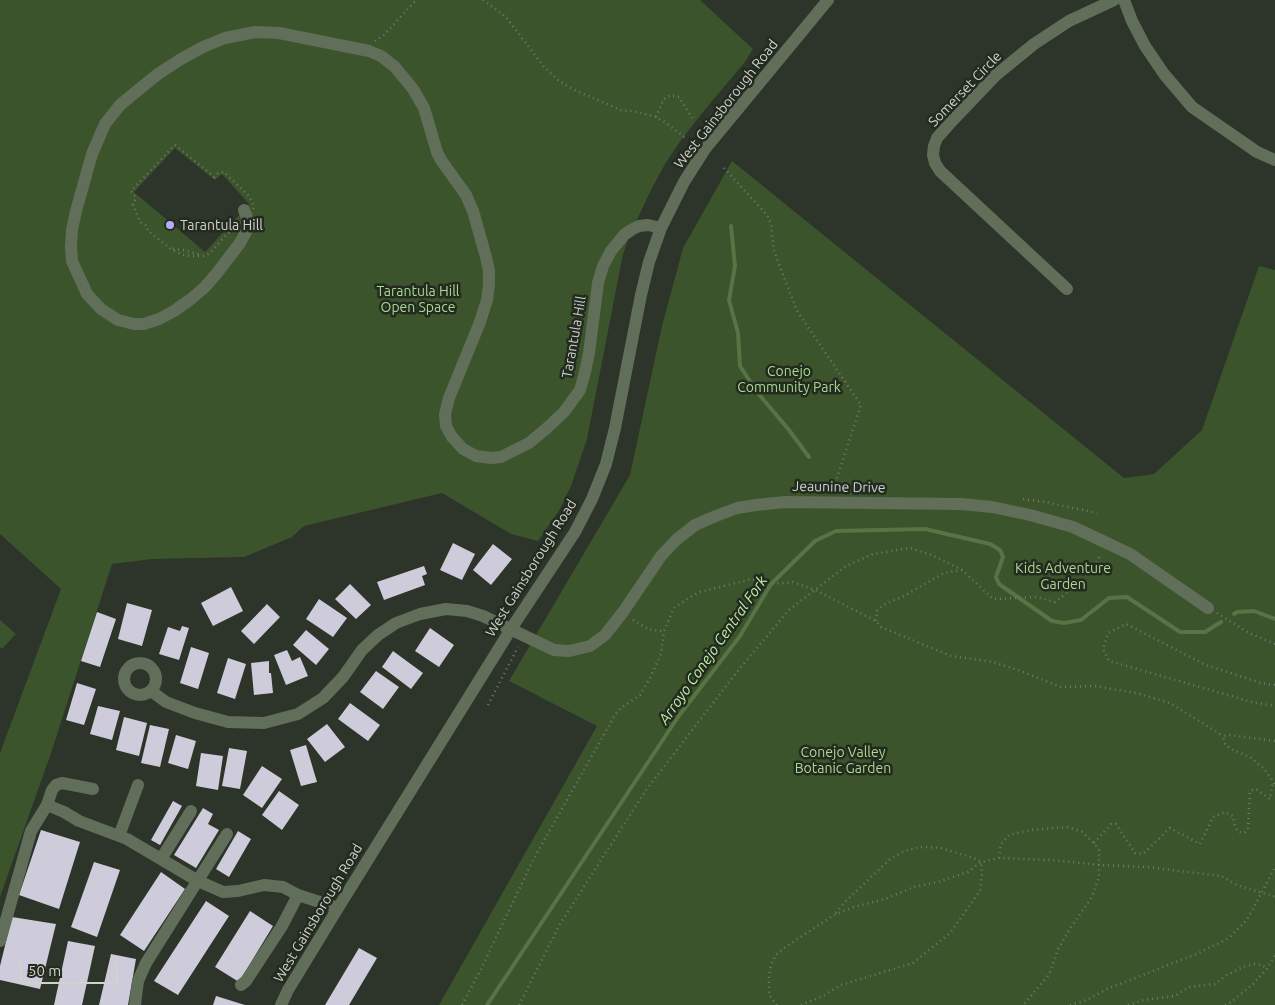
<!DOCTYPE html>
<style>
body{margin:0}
#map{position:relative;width:1275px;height:1005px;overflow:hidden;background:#2d3429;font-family:Ubuntu,sans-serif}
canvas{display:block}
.scale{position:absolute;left:20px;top:962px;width:98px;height:22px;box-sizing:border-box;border:2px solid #cfd3cc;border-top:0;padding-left:6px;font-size:15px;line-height:18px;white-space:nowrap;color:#cfd3cc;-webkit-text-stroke:4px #232a20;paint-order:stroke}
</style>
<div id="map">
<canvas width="1275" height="1005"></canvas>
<div class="scale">50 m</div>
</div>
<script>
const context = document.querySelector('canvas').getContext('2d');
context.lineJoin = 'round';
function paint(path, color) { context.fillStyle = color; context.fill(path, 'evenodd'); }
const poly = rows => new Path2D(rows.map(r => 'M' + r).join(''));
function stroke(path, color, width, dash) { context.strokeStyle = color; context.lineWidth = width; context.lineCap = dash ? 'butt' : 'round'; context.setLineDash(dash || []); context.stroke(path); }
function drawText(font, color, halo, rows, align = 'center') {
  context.font = font + ' Ubuntu,sans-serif'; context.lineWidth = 5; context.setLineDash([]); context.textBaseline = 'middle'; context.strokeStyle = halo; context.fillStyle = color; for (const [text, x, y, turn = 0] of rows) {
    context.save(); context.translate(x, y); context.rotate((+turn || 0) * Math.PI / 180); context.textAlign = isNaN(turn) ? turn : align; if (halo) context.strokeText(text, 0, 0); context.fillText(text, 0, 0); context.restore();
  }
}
const green = poly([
 [0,0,700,0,753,49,744,63,703,112,681,140,665,164,650,192,630,235,623,254,587,439,571,486,560,509,538,541,511,534,442,493,304,526,292,537,244,557,152,559,112,564,51,753,0,897,0,753,61,589,0,534],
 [175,148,215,180,222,174,249,204,205,252,134,192],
 [732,161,1124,478,1154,474,1202,430,1259,266,1275,270,1275,1005,439,1005,597,726,509,681,630,475,662,326,683,248],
 [0,620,16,634,2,649,0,647]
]);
const stream = poly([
 [731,226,735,266,729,300,738,333,740,366,757,392,789,430,809,457],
 [1234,614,1237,612,1254,611,1275,619],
 [487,1005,678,717,740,636,771,584,815,541,836,531,925,529,990,544,1000,550,1003,557,996,577,999,584,1052,621,1064,623,1081,620,1109,598,1127,597,1180,632,1205,632,1221,622]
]);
const building = poly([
 [453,543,475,554,462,580,440,570],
 [493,544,512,559,491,585,473,570],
 [424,566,427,574,422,576,425,585,384,600,377,582],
 [350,584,371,605,356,619,335,599],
 [231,587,243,611,213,626,201,603],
 [319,599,347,618,333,637,306,619],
 [127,603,152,610,142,646,118,639],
 [267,604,280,617,254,644,241,631],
 [97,612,116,619,100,667,81,661],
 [182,626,189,628,179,660,159,654,168,627,180,631],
 [430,628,454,645,439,667,415,651],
 [306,630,329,649,316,665,293,645],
 [191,647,209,653,198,689,180,683],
 [287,650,292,661,300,657,308,676,286,685,274,655],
 [393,651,423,673,411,689,382,667],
 [228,658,246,664,235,699,217,693],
 [269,661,269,673,271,673,273,693,254,695,251,663],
 [376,671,399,687,383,709,360,692],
 [77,683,96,689,84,725,66,720],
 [350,703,380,725,368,741,338,719],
 [98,706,120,711,112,740,90,734],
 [124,717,147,723,139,756,116,750],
 [327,724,345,747,325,762,307,739],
 [150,725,169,729,160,767,141,763],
 [176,735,196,741,188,769,168,763],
 [306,745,317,782,301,786,290,750],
 [229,748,247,751,240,789,222,786],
 [201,753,223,756,218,790,196,786],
 [262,766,282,779,262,808,243,795],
 [279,791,299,805,282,830,262,815],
 [173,801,182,806,160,845,151,840],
 [203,808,213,814,208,824,219,830,196,868,174,855],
 [41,830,80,842,59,909,19,895],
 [238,831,251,839,229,877,216,869],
 [94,862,120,870,97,937,71,927],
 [161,872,185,889,144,951,120,935],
 [206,901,229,916,178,995,154,981],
 [250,911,273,926,239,982,215,967],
 [12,917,56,924,40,989,0,980,0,966],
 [68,941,95,946,82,1005,54,1005],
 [359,948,377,958,349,1005,325,1005],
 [111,954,136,959,128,1005,99,1005],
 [216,996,245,1005,213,1005]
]);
const path = poly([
 [483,0,506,17,544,67,559,81,572,89,621,110,638,112,656,117,665,122,687,139],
 [375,41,384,35,416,0],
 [656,117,664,99,671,95,679,97,692,118],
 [175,145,214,177,218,173,224,172,249,196,252,202,254,207,252,212,247,218,226,235,210,253,205,256,192,256,183,255,171,249,148,231,147,226,140,222,133,205,136,198,131,191,175,145],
 [724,168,767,215,771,224,774,251,797,311,861,405,836,481,839,489,841,489],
 [173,249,183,250,201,255],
 [1023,499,1045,502,1097,513],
 [1217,613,1249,633,1275,644],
 [633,620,650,630,664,631],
 [876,621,877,611,883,605,904,596,944,573,962,570],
 [1275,685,1261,683,1206,665,1126,624,1108,633,1103,649,1109,661,1252,702,1275,706],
 [488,705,518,647],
 [1275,741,1230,735,1223,736,1224,743,1231,749,1250,757,1264,769,1273,781,1275,786],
 [1094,843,1111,824,1116,824,1135,853,1143,854,1170,828,1200,844,1213,817,1225,812,1233,816,1235,827,1239,832,1244,833,1248,829,1250,791,1256,789,1270,799,1273,781],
 [999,858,1001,844,1009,835,1030,830,1067,827,1082,832,1094,843,1099,850,1099,877,1092,897,1071,927,1058,949,1049,975,1023,1005],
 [462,1005,481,969,533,860,615,715,621,708,640,695,650,678,661,654,664,631,674,608,687,599,700,592,752,579,771,584,793,582,815,590,876,621,881,627,951,656,993,662,1018,670,1061,687,1095,686,1136,693,1170,703,1223,736],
 [519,1005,560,924,646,790,740,668,789,610,815,590,846,566,873,554,910,548,932,555,962,570,993,599,1037,597,1055,602,1068,592,1076,568,1078,566,1092,566,1096,563,1101,554],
 [777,1005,769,995,769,977,771,965,776,955,784,948,834,915,854,907,885,899,914,887,938,882,968,872,981,862,999,858,1053,860,1100,865,1146,867,1221,876,1237,885,1275,897],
 [801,1005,823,996,841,985,913,963,950,933,980,891,982,873,981,862,974,858,941,848,921,847,904,851,889,860,844,903,835,914],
 [1070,1005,1087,1000,1107,989,1199,953,1229,938,1246,921,1253,909,1275,867],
 [1128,1005,1144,1000,1175,996,1189,987,1215,984,1227,975,1243,967,1254,964,1262,965,1267,969],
 [1225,1005,1231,1002,1252,985,1267,969,1275,955]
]);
const minor = poly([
 [1124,0,1132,21,1145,46,1164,74,1192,107,1257,152,1275,160],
 [244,210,249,223,247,230,240,243,217,273,205,287,191,299,174,311,159,319,144,324,134,324,118,320,101,309,87,294,72,261,71,247,72,230,76,211,92,154,105,124,120,105,137,91,158,74,181,59,203,47,225,38,255,32,279,33,369,51,381,56,395,67,413,89,424,108,437,152,441,160,466,195,473,211,486,257,489,271,489,285,487,300,480,322,449,398,445,414,446,426,452,437,463,449,476,456,491,458,501,457,529,443,547,428,564,412,580,390,585,372,589,353,598,283,603,266,611,251,624,235,631,230,639,226,648,225,661,228],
 [1067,289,940,171,935,163,933,155,934,146,937,138,953,120,996,75,1034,44,1069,21,1114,0],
 '124 679a16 16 0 1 1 32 0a16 16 0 1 1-32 0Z',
 [151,691,166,702,195,713,228,722,264,723,298,714,323,698,343,677,362,650,378,635,396,623,420,614,446,609,467,611,483,616,554,650,569,651,590,646,605,635,623,612,661,556,676,540,695,525,716,516,737,508,756,505,785,502,961,504,992,507,1030,515,1073,527,1130,554,1208,608],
 [47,805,52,790,56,785,62,783,93,789],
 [119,836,138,785],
 [161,859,191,811],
 [0,941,31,831,47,805,64,812,79,821,127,839,198,881,223,892,238,891,264,885,283,887,298,895,338,908],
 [241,985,246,981,282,926,298,895],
 [135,1005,138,981,146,963,227,834],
 [281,1005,288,990,338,908,511,629,575,532,592,499,606,464,615,428,641,295,649,262,661,228,684,182,705,149,828,0]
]);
const markers = [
 [170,225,5,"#b8abf7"]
];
const streetNames = [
 ["Somerset Circle",965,89,-46],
 ["West Gainsborough Road",726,104,-52],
 ["Tarantula Hill",574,337,-80],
 ["Jeaunine Drive",839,487,1],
 ["West Gainsborough Road",531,568,-58],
 ["West Gainsborough Road",318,913,-59]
];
const poiNames = [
 ["Tarantula Hill",180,225]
];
const parkNames = [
 ["Tarantula Hill",418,291],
 ["Open Space",418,307],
 ["Conejo",789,371],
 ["Community Park",789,387],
 ["Kids Adventure",1063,568],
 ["Garden",1063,584],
 ["Conejo Valley",843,752],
 ["Botanic Garden",843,768]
];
const waterNames = [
 ["Arroyo Conejo Central Fork",713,650,-55]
];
paint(green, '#3b542b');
stroke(stream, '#567444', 4);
paint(building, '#ceccdb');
stroke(path, '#737970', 2.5, [1, 4]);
stroke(minor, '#616e59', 12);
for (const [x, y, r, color] of markers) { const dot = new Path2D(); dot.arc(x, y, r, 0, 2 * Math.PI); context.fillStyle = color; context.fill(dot); stroke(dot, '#232a20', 2); }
drawText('14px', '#cfd3cc', '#232a20', streetNames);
drawText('14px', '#cfd3cc', '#232a20', poiNames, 'left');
drawText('14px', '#aad98f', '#232a20', parkNames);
drawText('italic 15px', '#c0f0a5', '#232a20', waterNames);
</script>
